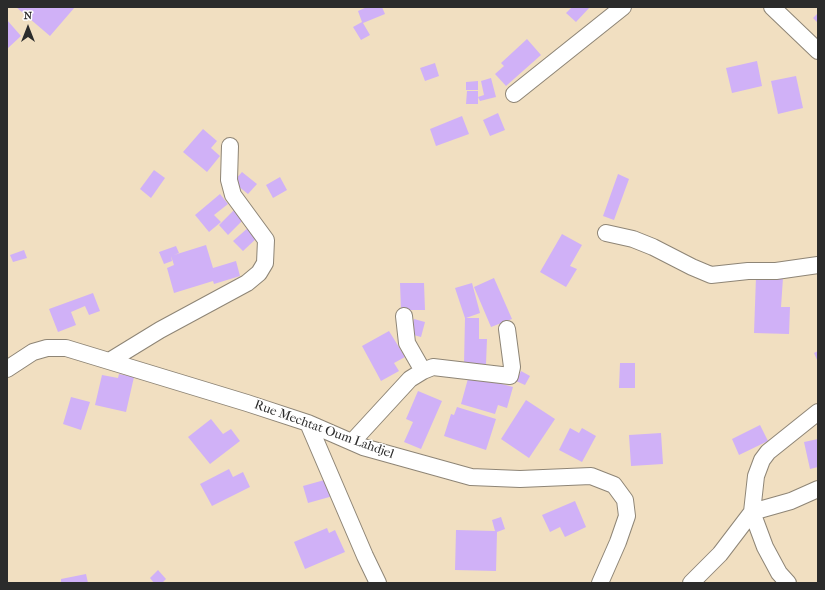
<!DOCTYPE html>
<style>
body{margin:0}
#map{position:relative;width:825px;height:590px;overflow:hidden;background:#f1dfc1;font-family:"IM FELL French Canon",serif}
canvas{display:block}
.frame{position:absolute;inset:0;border:8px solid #2b2b2b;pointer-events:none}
.north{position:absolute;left:8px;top:8px;width:40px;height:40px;-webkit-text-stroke:3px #fff;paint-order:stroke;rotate:0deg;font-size:11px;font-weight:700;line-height:16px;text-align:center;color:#2b2b2b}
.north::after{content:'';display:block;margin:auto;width:14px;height:18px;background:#2b2b2b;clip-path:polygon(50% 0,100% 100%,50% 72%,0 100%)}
</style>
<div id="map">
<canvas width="825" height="590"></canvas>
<div class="frame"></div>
<div class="north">N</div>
</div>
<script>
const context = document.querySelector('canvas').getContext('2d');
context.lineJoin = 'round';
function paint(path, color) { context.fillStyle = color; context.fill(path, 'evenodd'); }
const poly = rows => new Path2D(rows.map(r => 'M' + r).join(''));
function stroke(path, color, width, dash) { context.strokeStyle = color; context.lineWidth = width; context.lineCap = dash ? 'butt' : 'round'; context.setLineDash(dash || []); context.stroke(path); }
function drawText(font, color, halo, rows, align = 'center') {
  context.font = font + ' "IM FELL French Canon",serif'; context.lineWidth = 3; context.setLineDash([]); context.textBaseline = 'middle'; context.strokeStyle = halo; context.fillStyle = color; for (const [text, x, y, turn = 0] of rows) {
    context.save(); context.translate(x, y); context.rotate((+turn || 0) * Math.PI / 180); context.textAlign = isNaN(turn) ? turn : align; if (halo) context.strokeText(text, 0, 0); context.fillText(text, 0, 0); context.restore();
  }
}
const building = poly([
 [16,7,75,7,50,36],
 [367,7,382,7,385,14,363,23,370,35,361,40,353,27,362,22,358,11],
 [572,7,590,7,576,22,566,13],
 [818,13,818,23,813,18],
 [7,20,21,36,7,49],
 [527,39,541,55,506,86,495,74,504,66,501,63],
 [757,61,762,86,732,93,726,68],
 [435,63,439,76,425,81,420,68],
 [796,76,803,108,778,114,771,81],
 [491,78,496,97,480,101,478,97,484,95,481,81],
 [478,81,478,90,466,90,466,82],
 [467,91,478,91,478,104,466,104],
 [498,113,505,130,490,136,483,120],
 [462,116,469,134,436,146,430,129],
 [203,129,217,141,211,148,220,156,207,172,183,152],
 [154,170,165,178,151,198,140,189],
 [242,172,257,184,248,194,233,182],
 [618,174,629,179,614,220,603,216],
 [280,177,287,190,273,198,266,185],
 [220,194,228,204,214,215,221,222,209,232,195,215],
 [234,210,244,219,228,235,219,225],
 [249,227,258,237,243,251,233,241],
 [562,234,582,245,570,266,577,269,566,287,540,272],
 [206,245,213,268,236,261,240,276,214,284,213,281,174,293,167,268,174,265,171,256,172,261,164,264,159,252,176,246,179,253,174,255],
 [24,250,27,258,13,262,10,255],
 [756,277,783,278,781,307,790,307,789,334,754,333],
 [494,278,512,319,491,327,474,287],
 [400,283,424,283,425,310,401,310],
 [472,283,480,313,466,318,479,318,479,339,487,339,486,364,464,364,465,318,455,288],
 [93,293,100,311,89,315,85,306,71,312,76,325,58,332,49,309],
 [414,319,425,322,421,337,410,334],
 [389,331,405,357,394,363,399,371,381,381,362,346],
 [818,351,818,362,814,353],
 [620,363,635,363,635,388,619,388],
 [521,371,530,376,525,385,516,381],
 [119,374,134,377,126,412,95,405,102,375,118,378],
 [469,375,513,387,507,408,498,405,495,414,461,404],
 [418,391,442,401,421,449,404,442,413,422,406,419],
 [71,397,90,402,81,430,63,424],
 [526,400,555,419,529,458,501,439],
 [457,407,496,419,486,450,444,436,451,414,454,415],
 [211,419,223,434,231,429,240,441,210,464,188,437],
 [760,425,768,441,739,455,732,439],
 [570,428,579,433,582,428,596,436,582,462,559,450],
 [661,433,663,464,631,466,629,435],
 [818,439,818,467,810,469,804,442],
 [229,469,233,477,243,472,250,487,212,506,200,484],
 [328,479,333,496,308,503,303,486],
 [575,501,586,527,565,537,560,527,550,532,542,515],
 [501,517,505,529,497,532,496,571,455,570,456,530,495,531,492,520],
 [327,528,329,533,335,530,345,552,305,569,294,542],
 [158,570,166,579,162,583,154,583,150,578],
 [86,574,88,583,61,583,61,579]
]);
const minor = poly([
 [772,7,818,51],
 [514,94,623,7],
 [606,233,633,239,653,247,692,267,711,275,748,271,776,271,818,265],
 [404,316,407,343,423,371],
 [111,360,160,330,247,283,259,273,265,263,266,240,233,195,229,180,230,146],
 [7,369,33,352,47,348,66,348,247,403,308,423,363,447,471,477,520,479,591,476,614,485,625,500,627,516,618,542,600,583],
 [308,423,365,556,378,583],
 [352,442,410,379,423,371,433,367,510,376,512,367,507,329],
 [691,583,720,554,752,512,791,501,818,489],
 [788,583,779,573,765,547,752,512,756,476,762,460,768,452,818,412]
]);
const streetNames = [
 ["Rue Mechtat Oum Lahdjel",324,430,20]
];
paint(building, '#d0b1f7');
stroke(minor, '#8e8576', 18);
stroke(minor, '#fff', 16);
drawText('13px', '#2b2b2b', '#fff', streetNames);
</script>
